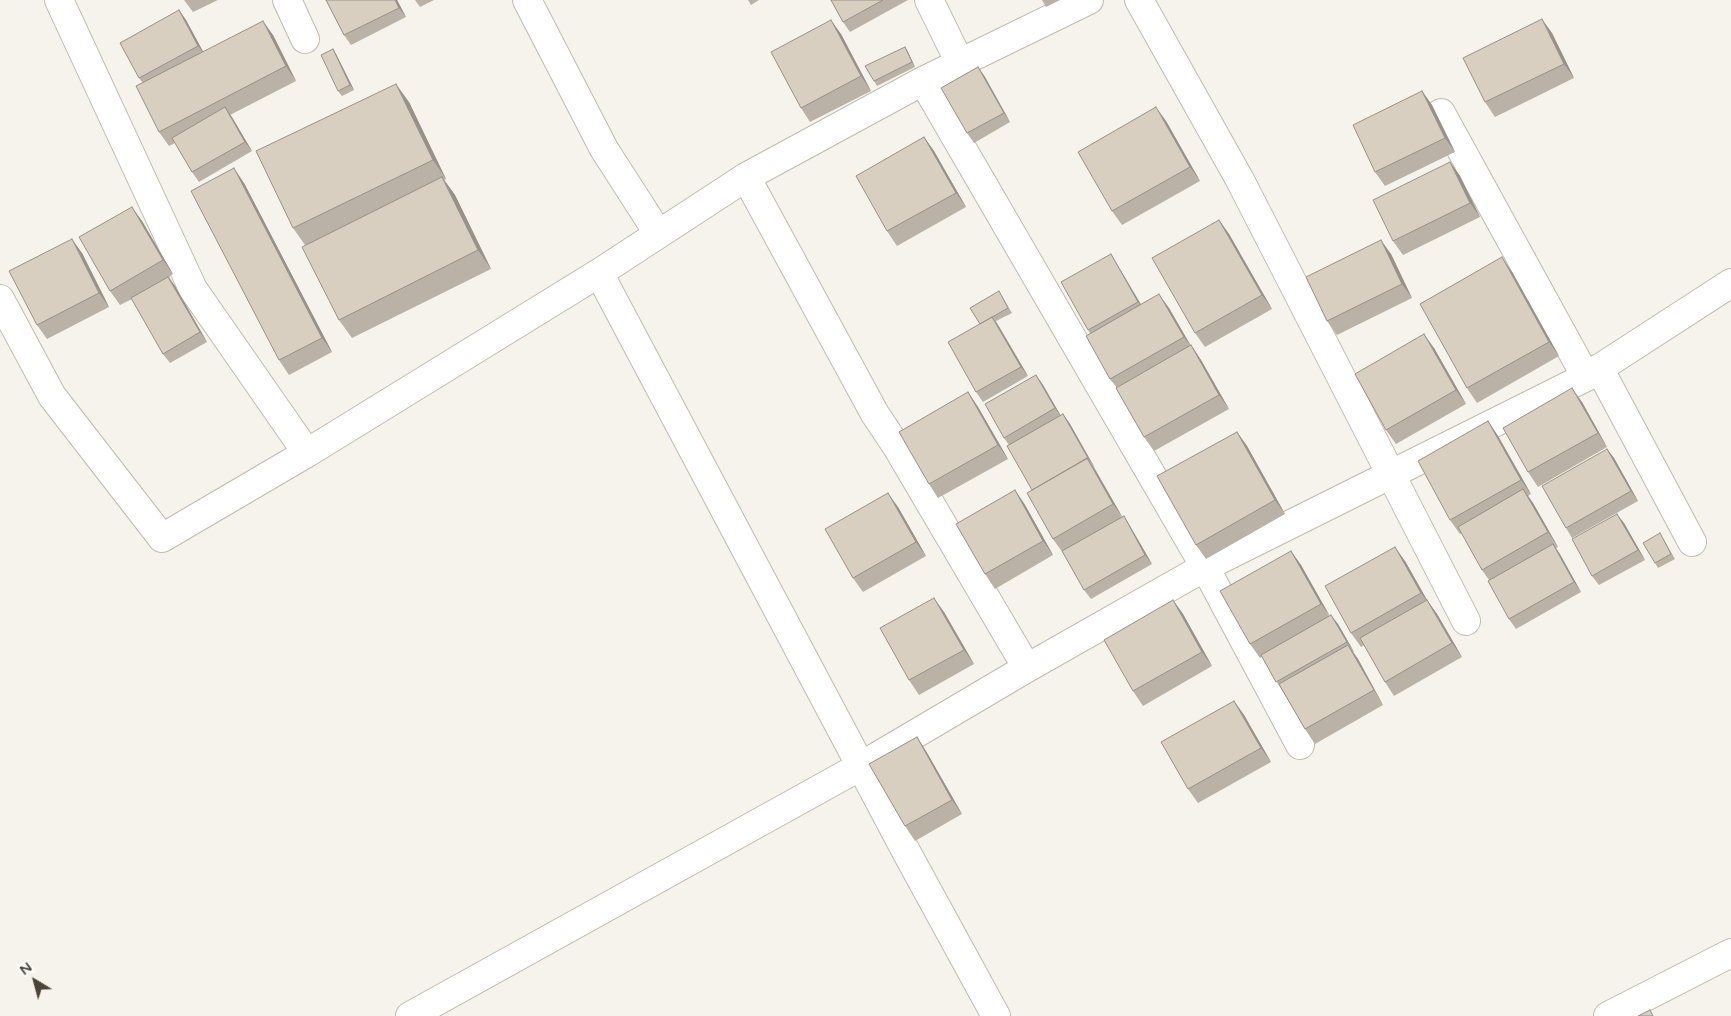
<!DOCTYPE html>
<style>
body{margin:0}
#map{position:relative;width:1731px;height:1016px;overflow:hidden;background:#f6f3ec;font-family:"Varela Round",sans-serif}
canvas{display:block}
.north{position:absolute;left:10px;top:956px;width:50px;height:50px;-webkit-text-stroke:4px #fff;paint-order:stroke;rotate:323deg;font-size:14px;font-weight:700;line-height:20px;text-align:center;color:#4b4439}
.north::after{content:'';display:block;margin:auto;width:18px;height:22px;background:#4b4439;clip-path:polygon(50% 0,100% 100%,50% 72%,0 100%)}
</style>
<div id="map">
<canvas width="1731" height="1016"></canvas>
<div class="north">N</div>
</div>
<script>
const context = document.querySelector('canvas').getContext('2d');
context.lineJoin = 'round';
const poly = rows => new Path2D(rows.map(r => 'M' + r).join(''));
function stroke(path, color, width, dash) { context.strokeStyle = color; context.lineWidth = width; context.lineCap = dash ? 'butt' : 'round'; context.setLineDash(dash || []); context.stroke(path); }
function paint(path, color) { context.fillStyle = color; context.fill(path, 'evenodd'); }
const minor = poly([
 [59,0,193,289,307,453],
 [287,0,305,39],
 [527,0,604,149,658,233],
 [929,0,960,63],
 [1139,0,1240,180,1466,621],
 [923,81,1205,567,1300,745],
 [1441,113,1586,377],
 [746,177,875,414,897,447,1027,668],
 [0,299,52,396,162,538,307,453,599,273],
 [1599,368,1692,542],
 [410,1016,861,766,1027,668,1205,567,1586,377,1731,283],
 [996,1016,908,855,599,273,746,177,923,81,1089,0],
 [1608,1016,1731,953]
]);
const wall = poly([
 [184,0,218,0,193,12],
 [326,0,397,0,406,17,351,45,344,35],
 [415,0,434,0,420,7],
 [748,0,759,0,751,5],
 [831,0,908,0,850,32,843,22],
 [1042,0,1060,0,1046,7],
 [179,10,186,20,203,52,273,35,296,81,230,115,252,151,199,182,192,172,175,143,169,146,159,132,143,83,139,78],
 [1552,33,1574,78,1495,117,1485,102],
 [841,34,871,91,810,122,801,108],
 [905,47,908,52,915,67,877,86,874,81],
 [333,49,336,54,354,90,342,96,338,91],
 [978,67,985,77,1010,122,974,143,967,133],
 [1422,91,1432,105,1455,152,1385,186,1375,172],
 [409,102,446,179,444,180,455,195,491,269,352,338,339,320,305,245,293,228],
 [1166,121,1200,181,1122,225,1112,211],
 [924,137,934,151,966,207,897,246,887,231],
 [1450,162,1460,176,1480,217,1403,255,1393,241],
 [244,183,332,352,289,375,279,360],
 [1219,220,1229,234,1272,309,1205,347,1195,333],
 [142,221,173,274,169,277,175,286,207,342,170,363,163,354,132,299,120,305,110,291],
 [82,253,109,307,47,339,37,325],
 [1111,254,1141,304,1169,308,1190,346,1191,345,1201,360,1229,409,1154,451,1144,437,1117,388,1110,379,1090,333,1088,330],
 [1391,254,1412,298,1337,335,1327,321],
 [1512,272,1559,356,1477,403,1467,388],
 [1002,296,1012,313,996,321,1028,376,983,402,976,392,980,324],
 [1434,348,1466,404,1396,444,1386,430],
 [1036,375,1043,385,1061,416,1063,414,1070,424,1122,517,1124,516,1130,526,1152,564,1091,599,1084,590,1063,553,1053,539,1032,490,1009,445,1004,438],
 [968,392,978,407,1008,459,938,498,929,484],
 [1582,402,1607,447,1538,487,1528,472],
 [1488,421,1498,436,1531,494,1528,496,1533,503,1558,547,1556,548,1581,592,1516,629,1509,619,1489,580,1482,570,1462,533,1460,534,1450,520],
 [1237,432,1247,446,1285,514,1206,559,1196,545],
 [1607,449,1614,458,1638,501,1572,538,1566,528],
 [1015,490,1025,505,1053,555,995,589,985,574],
 [898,507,926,556,863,592,853,578],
 [1624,523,1645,560,1599,585,1592,576],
 [1663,538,1675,559,1658,568,1655,563],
 [1291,551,1301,565,1329,616,1338,624,1354,652,1353,652,1358,659,1383,705,1315,744,1305,729,1262,657,1260,658,1250,644],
 [1405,561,1427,600,1437,614,1462,657,1394,696,1385,682,1364,645,1361,647,1351,633],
 [1173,600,1183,614,1212,666,1143,706,1133,691],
 [944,612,974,664,919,695,909,680],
 [1234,701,1244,715,1271,762,1198,803,1188,789],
 [917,737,926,751,962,814,915,841,905,826]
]);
const shadedWall = poly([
 [395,0,397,0,406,17,399,8],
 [179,10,186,20,205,55,198,46],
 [1542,19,1552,33,1574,78,1564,64],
 [831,20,841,34,871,91,861,76],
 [263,21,273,35,296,81,286,66],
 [905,47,908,52,915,67,912,62],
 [333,49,336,54,354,90,350,85],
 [978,67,985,77,1010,122,1004,113],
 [396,84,409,102,446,179,433,160],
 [1422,91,1432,105,1455,152,1445,138],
 [225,107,232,117,252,151,245,142],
 [1156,107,1166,121,1200,181,1190,167],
 [924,137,934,151,966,207,956,193],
 [1450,162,1460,176,1480,217,1470,203],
 [234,168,244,183,332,352,322,338],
 [442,177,455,195,491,269,478,250],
 [132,207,142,221,173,274,163,260],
 [1219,220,1229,234,1272,309,1262,295],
 [72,239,82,253,109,307,99,293],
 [1381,240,1391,254,1412,298,1402,284],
 [1111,254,1117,264,1145,312,1138,302],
 [1502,257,1512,272,1559,356,1549,342],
 [168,277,175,286,207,342,200,332],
 [1159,294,1169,308,1194,351,1184,337],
 [992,317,999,327,1028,376,1021,367],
 [1424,334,1434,348,1466,404,1456,390],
 [1191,345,1201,360,1229,409,1219,395],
 [1036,375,1043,385,1062,418,1055,408],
 [1572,388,1582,402,1607,447,1598,433],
 [968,392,978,407,1008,459,998,445],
 [1063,414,1070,424,1095,468,1088,458],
 [1488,421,1498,436,1531,494,1521,480],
 [1237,432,1247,446,1285,514,1275,500],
 [1607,449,1614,458,1638,501,1631,491],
 [1087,458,1097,473,1123,518,1113,504],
 [1523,489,1533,503,1558,547,1548,532],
 [1015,490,1025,505,1053,555,1043,541],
 [888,493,898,507,926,556,916,542],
 [1617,514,1624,523,1645,560,1638,550],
 [1124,516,1130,526,1152,564,1145,555],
 [1553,544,1560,554,1581,592,1574,582],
 [1395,547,1405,561,1431,607,1421,593],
 [1291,551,1301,565,1331,618,1321,604],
 [934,598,944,612,974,664,964,650],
 [1173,600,1183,614,1212,666,1202,652],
 [1427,600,1437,614,1462,657,1452,643],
 [1331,615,1338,624,1354,652,1347,642],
 [1348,645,1358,659,1383,705,1374,690],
 [1234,701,1244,715,1271,762,1261,748],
 [917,737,926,751,962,814,952,800]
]);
const building = poly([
 [326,0,395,0,399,8,344,35,326,0],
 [831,0,883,0,843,22,831,0],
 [179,10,198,46,139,78,120,43,179,10],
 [1542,19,1564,64,1485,102,1463,58,1542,19],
 [831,20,861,76,801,108,771,52,831,20],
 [263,21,286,66,159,132,136,86,263,21],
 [905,47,912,62,874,81,865,66,905,47],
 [333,49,350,85,338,91,321,55,333,49],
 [978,67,1004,113,967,133,941,88,978,67],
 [396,84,433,160,293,228,256,151,396,84],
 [1422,91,1445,138,1375,172,1353,125,1422,91],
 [225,107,245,142,192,172,172,138,225,107],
 [1156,107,1190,167,1112,211,1078,152,1156,107],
 [924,137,956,193,887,231,856,176,924,137],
 [1450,162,1470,203,1393,241,1373,200,1450,162],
 [234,168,322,338,279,360,191,191,234,168],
 [442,177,478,250,339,320,302,247,442,177],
 [132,207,163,260,110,291,79,237,132,207],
 [1219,220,1262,295,1195,333,1152,258,1219,220],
 [72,239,99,293,37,325,9,271,72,239],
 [1381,240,1402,284,1327,321,1306,277,1381,240],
 [1111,254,1138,302,1088,330,1061,282,1111,254],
 [1502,257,1549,342,1467,388,1420,304,1502,257],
 [168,277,200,332,163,354,131,298,168,277],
 [999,291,1008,308,980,324,970,308,999,291],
 [1159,294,1184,337,1110,379,1086,336,1159,294],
 [992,317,1021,367,976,392,948,342,992,317],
 [1424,334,1456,390,1386,430,1355,374,1424,334],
 [1191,345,1219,395,1144,437,1116,388,1191,345],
 [1036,375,1055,408,1004,438,985,404,1036,375],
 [1572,388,1598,433,1528,472,1503,428,1572,388],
 [968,392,998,445,929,484,899,432,968,392],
 [1063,414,1088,458,1032,490,1007,446,1063,414],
 [1488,421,1521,480,1450,520,1418,461,1488,421],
 [1237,432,1275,500,1196,545,1157,476,1237,432],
 [1607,449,1631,491,1566,528,1542,486,1607,449],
 [1087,458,1113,504,1053,539,1027,493,1087,458],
 [1523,489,1548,532,1482,570,1458,527,1523,489],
 [1015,490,1043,541,985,574,956,524,1015,490],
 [888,493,916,542,853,578,825,529,888,493],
 [1617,514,1638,550,1592,576,1572,539,1617,514],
 [1124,516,1145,555,1084,590,1062,551,1124,516],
 [1660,533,1671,554,1655,563,1643,543,1660,533],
 [1553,544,1574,582,1509,619,1488,581,1553,544],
 [1395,547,1421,593,1351,633,1325,586,1395,547],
 [1291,551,1321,604,1250,644,1220,591,1291,551],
 [934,598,964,650,909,680,880,628,934,598],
 [1173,600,1202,652,1133,691,1104,640,1173,600],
 [1427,600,1452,643,1385,682,1360,638,1427,600],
 [1331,615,1347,642,1276,682,1261,655,1331,615],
 [1348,645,1374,690,1305,729,1279,684,1348,645],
 [1234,701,1261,748,1188,789,1161,742,1234,701],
 [917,737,952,800,905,826,869,764,917,737],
 [1650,1010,1653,1016,1638,1016,1650,1010]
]);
stroke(minor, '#c2bbae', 30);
stroke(minor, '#fff', 28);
paint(wall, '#bab2a6');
paint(shadedWall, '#979187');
paint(building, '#d8cfc1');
stroke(building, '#979187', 1);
</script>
